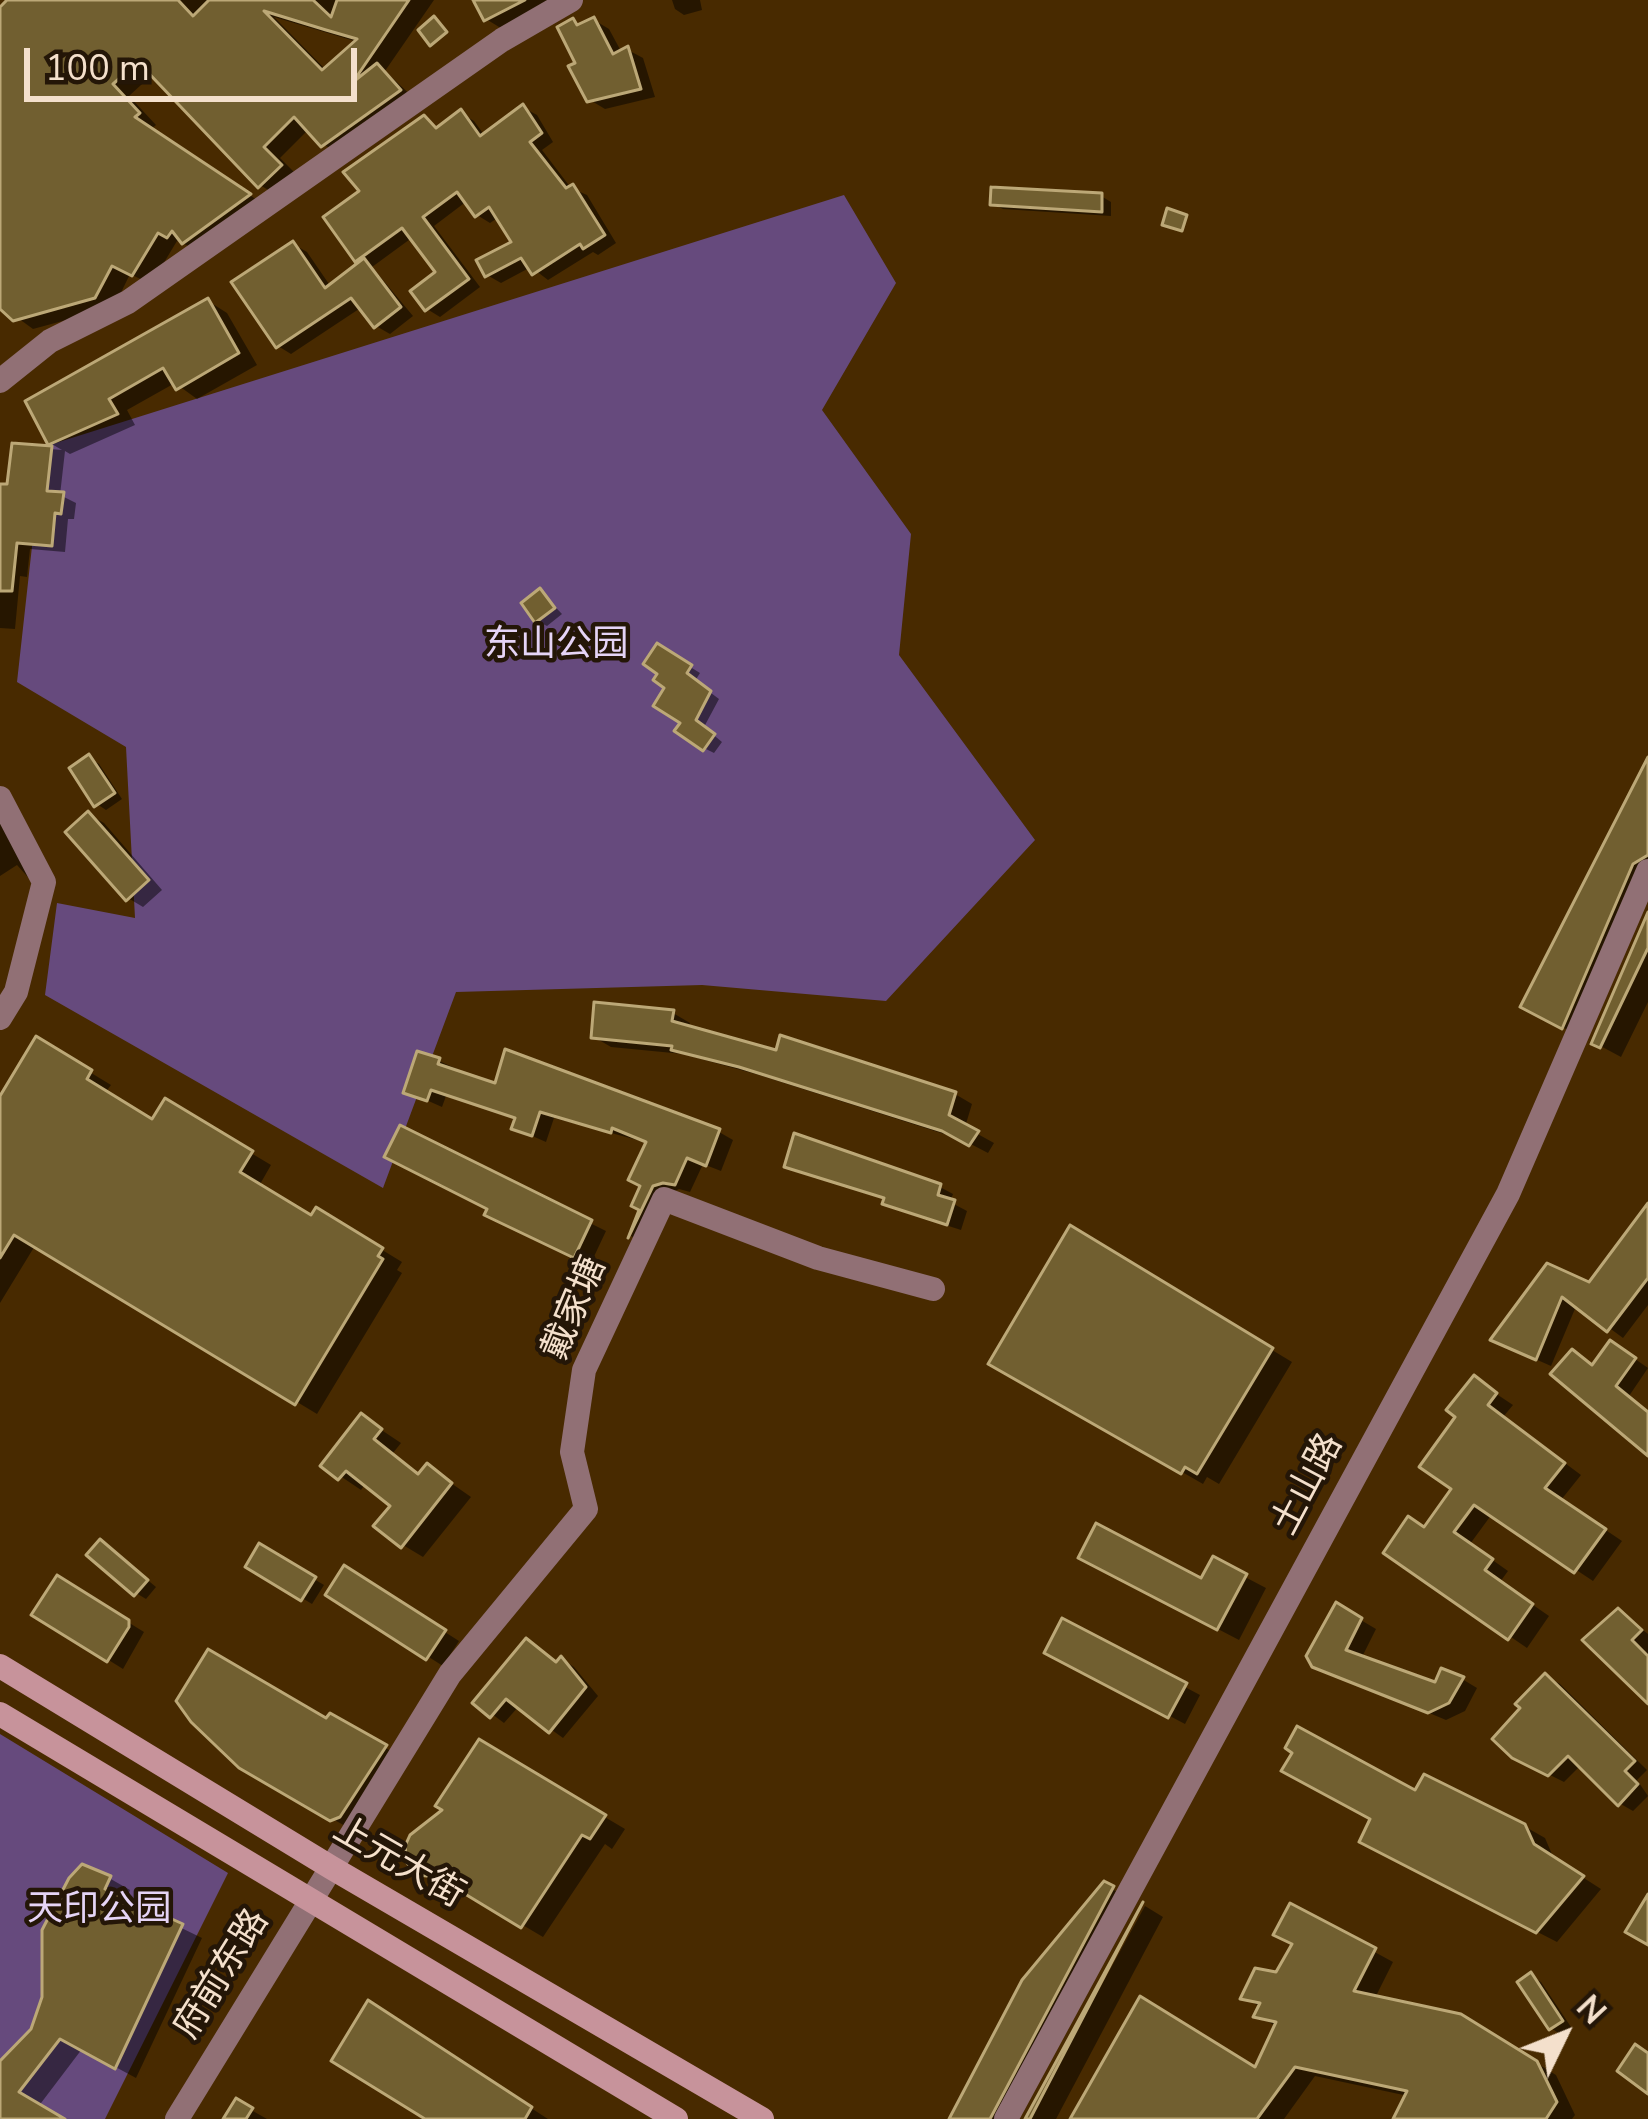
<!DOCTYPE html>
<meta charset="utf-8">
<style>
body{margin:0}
#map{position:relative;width:1648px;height:2119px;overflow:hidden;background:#482a00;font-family:"Nunito Sans",sans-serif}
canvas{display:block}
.north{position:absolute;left:1504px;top:1975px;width:120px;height:120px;-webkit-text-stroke:9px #241607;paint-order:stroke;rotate:47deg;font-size:33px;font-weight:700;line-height:48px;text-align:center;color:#f4e0cc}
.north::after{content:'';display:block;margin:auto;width:42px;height:54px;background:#f4e0cc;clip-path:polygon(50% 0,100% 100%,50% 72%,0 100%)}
.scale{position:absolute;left:24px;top:48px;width:333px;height:54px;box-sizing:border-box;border:6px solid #f4e0cc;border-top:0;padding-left:15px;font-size:36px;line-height:42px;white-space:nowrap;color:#f4e0cc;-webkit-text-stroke:9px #241607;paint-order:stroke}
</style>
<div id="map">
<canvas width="1648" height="2119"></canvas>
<div class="north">N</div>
<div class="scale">100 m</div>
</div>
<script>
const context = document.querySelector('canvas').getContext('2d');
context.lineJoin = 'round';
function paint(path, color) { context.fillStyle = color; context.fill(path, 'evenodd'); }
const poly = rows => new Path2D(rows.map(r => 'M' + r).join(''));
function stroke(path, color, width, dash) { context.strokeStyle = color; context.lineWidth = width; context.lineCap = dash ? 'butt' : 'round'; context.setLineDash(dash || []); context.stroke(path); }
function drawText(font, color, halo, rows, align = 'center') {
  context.font = font + ' "Nunito Sans","Noto Sans SC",sans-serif'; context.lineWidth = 9; context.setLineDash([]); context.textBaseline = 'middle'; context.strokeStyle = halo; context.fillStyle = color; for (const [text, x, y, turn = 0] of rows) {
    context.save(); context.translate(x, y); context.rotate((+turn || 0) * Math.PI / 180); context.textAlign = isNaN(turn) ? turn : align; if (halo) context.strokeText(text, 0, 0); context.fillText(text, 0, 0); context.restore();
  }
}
const green = poly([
 [844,195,896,283,822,410,911,534,899,655,1035,840,886,1001,702,985,456,992,383,1188,45,995,57,903,135,918,126,747,17,682,43,447],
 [0,1734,228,1873,105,2119,0,2119]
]);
const shadow = poly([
 [12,0,434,0,385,71,417,101,341,155,323,144,309,129,280,158,298,176,278,196,260,185,153,74,129,96,156,125,151,129,266,206,202,252,177,241,151,284,130,274,114,307,33,329,0,305,0,11],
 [274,17,358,42,326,70],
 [477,0,571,0,504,30,486,19],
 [672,0,700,0,702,10,684,15,675,9],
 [594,20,609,29,622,53,628,50,643,58,655,97,605,109,590,100,573,22,582,27],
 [524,108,537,115,553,142,542,150,571,188,587,195,616,243,598,255,593,252,548,280,531,267,501,283,487,275,515,243,499,217,490,223,477,215,467,201,434,226,480,287,440,317,427,309,439,273,413,237,372,267,413,316,390,334,376,326,362,307,291,354,278,346,293,244,307,252,331,287,363,263,357,260,363,191,424,118,440,129,461,113,474,121,485,136],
 [1101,196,1111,202,1111,216,1003,209,993,204],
 [208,301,227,313,257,365,197,399,175,383,127,410,135,425,70,454,65,451,60,495,76,503,74,519,68,519,65,552,30,549,27,577,20,576,15,629,0,628,0,487,10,488,14,446,62,450,50,443],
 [541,592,562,614,547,626,537,621],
 [658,647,700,673,695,681,719,699,704,727,722,742,714,753,704,748,684,723,662,673],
 [89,758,99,764,122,799,106,810,97,804],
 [1648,764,1648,889,1583,1038,1545,1018],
 [88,814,104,823,162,890,143,907,128,898],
 [0,818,35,885,17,865,0,876],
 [1648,920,1648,1002,1621,1057,1595,1043],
 [673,1013,690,1023,689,1029,955,1094,972,1104,965,1127,994,1143,988,1153,963,1140,759,1075,683,1054,611,1047,594,1037],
 [37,1040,111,1085,105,1093,154,1122,166,1102,271,1165,259,1186,313,1219,338,1223,402,1262,397,1270,402,1273,317,1414,36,1244,0,1303,0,1101],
 [507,1053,719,1132,733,1140,721,1171,703,1164,690,1192,679,1189,668,1194,643,1243,631,1236,642,1209,635,1205,644,1186,649,1143,554,1118,546,1142,514,1128,517,1120,446,1096,442,1107,406,1091,439,1061,497,1087],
 [401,1129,606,1231,590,1265,503,1223],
 [787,1165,940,1187,953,1194,950,1202,967,1211,961,1230,899,1210,887,1200],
 [1648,1209,1648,1305,1623,1338,1577,1304,1551,1366,1508,1347,1548,1266,1590,1286],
 [1071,1229,1292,1362,1219,1484,1207,1477,1203,1484,992,1363],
 [1573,1352,1594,1367,1625,1352,1648,1368,1629,1396,1648,1412,1648,1452],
 [1474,1379,1513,1405,1503,1417,1581,1475,1561,1500,1622,1541,1593,1581,1492,1514,1470,1544,1508,1571,1500,1582,1549,1616,1527,1648,1387,1552,1426,1530,1455,1488,1459,1417],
 [362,1417,401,1443,393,1453,421,1475,428,1467,471,1497,423,1557,403,1545,394,1505,366,1483,361,1490,324,1465],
 [260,1547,324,1585,312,1604,249,1566],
 [110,1549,156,1587,146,1599,136,1593],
 [1103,1569,1202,1582,1245,1577,1266,1588,1239,1640],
 [360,1578,459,1641,443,1666,329,1594],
 [58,1579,144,1632,123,1669,35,1614],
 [1337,1606,1376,1629,1361,1659,1436,1686,1462,1679,1477,1688,1465,1711,1446,1720,1314,1665],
 [1619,1611,1648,1634,1648,1700],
 [1063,1622,1200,1695,1185,1724,1063,1660],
 [562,1659,574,1667,598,1696,563,1738,519,1706,504,1723,476,1702],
 [1546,1676,1560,1684,1647,1770,1637,1780,1648,1796,1633,1811,1619,1803,1581,1765,1564,1782,1530,1765],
 [331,1717,405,1759,352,1830,241,1766],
 [480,1743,625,1829,612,1849,605,1844,543,1937,460,1888,441,1885,419,1872],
 [1416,1794,1524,1826,1545,1838,1554,1859,1601,1889,1557,1942,1382,1852],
 [109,1878,130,1890,126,1901,202,1938,136,2078,82,2049,38,2107,59,2119,0,2119,0,2065,33,2030],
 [1105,1885,1133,1901,1014,2119,952,2119],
 [1145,1906,1163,1917,1056,2119,1028,2119],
 [1292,1907,1393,1962,1375,1998,1481,2029,1556,2075,1575,2115,1572,2119,1396,2119,1408,2096,1315,2076,1284,2119,1073,2119,1256,2071,1277,2027,1257,2015,1261,2007,1244,1998,1277,1975,1295,1945],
 [1531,1976,1541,1982,1571,2027,1560,2034,1551,2028],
 [389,2016,548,2119,431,2119],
 [237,2102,267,2119,227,2119]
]);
const building = poly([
 [7,0,178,0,193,16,209,0,313,0,331,17,337,0,409,0,353,82,377,63,401,90,321,147,294,117,264,147,282,165,258,188,138,62,113,84,140,113,135,117,251,194,182,244,172,231,167,238,158,233,132,276,112,266,95,298,13,321,0,309,0,7,7,0],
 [264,11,326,30,357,39,322,70,264,11],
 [473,0,525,0,484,21,473,0],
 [434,16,447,32,430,46,418,30,434,16],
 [594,17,613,54,628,46,641,89,587,102,568,66,575,63,557,27,573,18,577,25,594,17],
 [523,104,542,133,530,142,566,188,573,184,605,235,583,249,580,244,532,275,521,258,485,277,476,260,511,242,489,207,475,217,457,192,423,217,469,279,425,311,410,291,435,272,402,228,355,262,323,217,359,191,343,172,424,115,436,128,461,109,480,136,523,104],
 [991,187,1102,193,1102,212,990,205,991,187],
 [1167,208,1187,215,1182,231,1162,225,1167,208],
 [293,241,325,288,364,258,401,307,374,328,351,298,276,348,231,282,293,241],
 [208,298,239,353,176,390,163,368,109,399,118,414,48,445,25,401,208,298],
 [12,443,52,446,47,491,64,492,61,514,55,513,52,546,17,543,12,591,0,591,0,484,7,484,12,443],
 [540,588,555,608,535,623,521,603,540,588],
 [657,643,692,665,687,673,711,691,696,720,715,734,703,751,674,731,680,723,653,706,664,688,653,680,657,674,643,664,657,643],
 [89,754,115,793,94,807,69,768,89,754],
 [1648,757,1648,855,1633,864,1562,1029,1520,1007,1648,757],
 [88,811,149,880,126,901,65,832,88,811],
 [1648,912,1648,948,1600,1048,1591,1044,1648,912],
 [594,1002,674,1010,672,1021,776,1050,780,1035,956,1092,949,1115,979,1131,969,1146,942,1131,739,1067,671,1050,672,1046,591,1038,594,1002],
 [36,1036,92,1070,87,1079,152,1119,165,1098,253,1151,240,1172,311,1215,316,1207,383,1248,378,1256,383,1259,295,1405,14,1235,0,1258,0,1096,36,1036],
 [505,1049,720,1129,706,1166,687,1158,675,1185,663,1183,653,1186,628,1238,639,1210,631,1206,640,1186,628,1180,646,1142,612,1128,611,1133,540,1112,532,1136,511,1129,515,1118,431,1090,427,1101,403,1093,417,1051,440,1058,438,1064,495,1083,505,1049],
 [400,1125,592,1220,574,1258,484,1215,487,1209,384,1157,400,1125],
 [794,1133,941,1184,938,1195,955,1200,947,1225,882,1204,884,1198,784,1167,794,1133],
 [1648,1203,1648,1278,1607,1332,1562,1297,1536,1360,1490,1340,1547,1263,1589,1282,1648,1203],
 [1070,1225,1273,1348,1197,1474,1185,1467,1181,1474,988,1364,1070,1225],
 [1610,1340,1636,1358,1616,1386,1648,1412,1648,1456,1550,1374,1572,1349,1592,1365,1610,1340],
 [1474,1375,1497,1393,1488,1405,1565,1463,1545,1488,1606,1529,1574,1573,1474,1505,1454,1532,1493,1559,1485,1570,1533,1604,1508,1640,1383,1553,1408,1516,1424,1527,1451,1489,1419,1467,1455,1417,1446,1410,1474,1375],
 [361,1413,382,1429,374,1439,418,1474,427,1463,452,1483,401,1548,373,1526,390,1506,346,1471,338,1480,320,1466,361,1413],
 [1096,1523,1201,1578,1213,1556,1247,1574,1217,1630,1078,1558,1096,1523],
 [100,1539,148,1580,134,1596,86,1555,100,1539],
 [259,1543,316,1577,301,1601,245,1567,259,1543],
 [344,1565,446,1630,426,1660,325,1595,344,1565],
 [57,1575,129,1620,129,1627,107,1662,31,1615,57,1575],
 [1336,1602,1362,1618,1346,1650,1435,1682,1441,1668,1464,1677,1449,1703,1428,1713,1312,1667,1306,1656,1336,1602],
 [1618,1608,1642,1630,1632,1640,1648,1656,1648,1704,1582,1640,1618,1608],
 [1062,1618,1187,1683,1168,1718,1044,1653,1062,1618],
 [526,1638,556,1662,561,1656,586,1687,549,1733,506,1699,490,1718,472,1703,526,1638],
 [208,1649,326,1718,330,1713,387,1745,340,1817,330,1821,239,1768,191,1722,176,1701,208,1649],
 [1545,1673,1635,1761,1625,1771,1638,1784,1618,1806,1568,1756,1548,1776,1512,1758,1492,1739,1520,1708,1515,1704,1545,1673],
 [1297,1726,1415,1790,1424,1774,1525,1824,1534,1844,1584,1876,1536,1933,1359,1842,1370,1819,1281,1771,1292,1753,1285,1748,1297,1726],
 [479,1739,606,1815,590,1839,582,1835,521,1928,437,1877,417,1875,407,1863,405,1846,410,1835,442,1810,435,1806,479,1739],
 [82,1864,111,1876,105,1889,183,1924,115,2069,60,2039,19,2092,65,2119,0,2119,0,2061,31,2029,42,1997,42,1930,69,1878,82,1864],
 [1104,1881,1114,1886,990,2119,949,2119,1022,1980,1104,1881],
 [1648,1894,1648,1945,1625,1932,1648,1894],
 [1143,1902,1030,2119,1025,2119,1143,1902],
 [1290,1903,1376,1948,1354,1991,1461,2014,1537,2061,1557,2102,1546,2119,1393,2119,1407,2091,1295,2067,1257,2119,1070,2119,1140,1996,1255,2067,1276,2022,1253,2017,1260,2003,1240,1999,1255,1968,1276,1972,1292,1944,1273,1935,1290,1903],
 [1531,1972,1563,2021,1549,2030,1517,1982,1531,1972],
 [368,2000,532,2107,525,2119,425,2119,331,2061,368,2000],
 [1635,2044,1648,2053,1648,2094,1617,2071,1635,2044],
 [236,2098,253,2108,246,2119,223,2119,236,2098]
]);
const minor = poly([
 [0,381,50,341,128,302,502,40,571,0],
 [0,798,44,882,16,992,0,1018],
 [177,2119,450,1674,586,1509,572,1452,584,1370,664,1199,818,1258,933,1289]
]);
const tertiary = poly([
 [1006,2119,1508,1194,1648,871]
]);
const secondary = poly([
 [0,1666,332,1868,762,2119],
 [0,1714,676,2119]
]);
const parkNames = [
 ["东山公园",556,646],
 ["天印公园",99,1911]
];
const streetNames = [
 ["戴家塘",576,1309,-67],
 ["土山路",1309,1485,-62],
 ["上元大街",398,1864,30],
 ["府前东路",223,1975,-58]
];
paint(green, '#664a7d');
paint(shadow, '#0007');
paint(building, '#715f30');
stroke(building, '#bca877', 3);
stroke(minor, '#917075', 24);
stroke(tertiary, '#917075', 24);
stroke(secondary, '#c7939b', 24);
drawText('36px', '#e5d4f6', '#241607', parkNames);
drawText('36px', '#f4e0cc', '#241607', streetNames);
</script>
